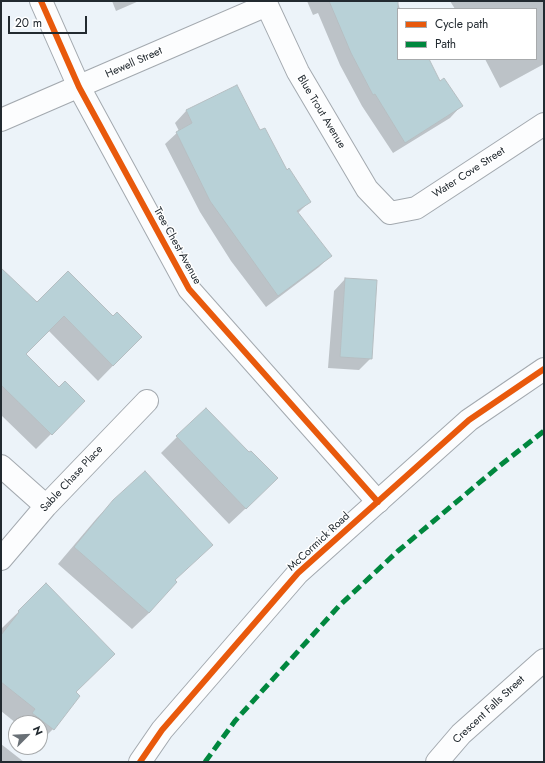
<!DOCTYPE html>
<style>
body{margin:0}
#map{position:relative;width:545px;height:763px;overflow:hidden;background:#ecf3f9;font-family:Jost,sans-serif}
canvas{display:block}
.frame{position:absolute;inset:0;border:2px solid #222a30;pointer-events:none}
.legend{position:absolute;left:397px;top:8px;width:140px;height:52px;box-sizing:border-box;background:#fff;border:1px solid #a7aaac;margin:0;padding:5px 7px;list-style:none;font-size:12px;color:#222a30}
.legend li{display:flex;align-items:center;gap:8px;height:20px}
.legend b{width:20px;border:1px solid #a7aaac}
.north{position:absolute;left:8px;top:715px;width:40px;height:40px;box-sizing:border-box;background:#fff;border:1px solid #a7aaac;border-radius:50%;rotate:66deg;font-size:11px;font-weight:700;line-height:16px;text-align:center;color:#222a30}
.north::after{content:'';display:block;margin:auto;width:14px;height:18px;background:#697076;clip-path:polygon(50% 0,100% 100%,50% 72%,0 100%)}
.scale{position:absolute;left:8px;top:16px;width:79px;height:18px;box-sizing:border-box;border:2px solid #222a30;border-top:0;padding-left:5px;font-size:12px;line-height:14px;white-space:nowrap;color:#222a30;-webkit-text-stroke:3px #fff;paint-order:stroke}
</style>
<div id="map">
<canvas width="545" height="763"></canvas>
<div class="frame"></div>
<ul class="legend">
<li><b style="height:5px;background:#e8590c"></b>Cycle path</li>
<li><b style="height:5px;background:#00873e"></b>Path</li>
</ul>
<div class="north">N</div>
<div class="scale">20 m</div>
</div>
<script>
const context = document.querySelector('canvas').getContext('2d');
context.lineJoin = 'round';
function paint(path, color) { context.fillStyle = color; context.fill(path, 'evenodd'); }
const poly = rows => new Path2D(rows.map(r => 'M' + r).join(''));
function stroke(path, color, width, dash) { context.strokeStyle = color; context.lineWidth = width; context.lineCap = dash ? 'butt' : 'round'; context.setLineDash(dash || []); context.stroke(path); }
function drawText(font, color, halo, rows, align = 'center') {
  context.font = font + ' Jost,sans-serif'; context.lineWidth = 3; context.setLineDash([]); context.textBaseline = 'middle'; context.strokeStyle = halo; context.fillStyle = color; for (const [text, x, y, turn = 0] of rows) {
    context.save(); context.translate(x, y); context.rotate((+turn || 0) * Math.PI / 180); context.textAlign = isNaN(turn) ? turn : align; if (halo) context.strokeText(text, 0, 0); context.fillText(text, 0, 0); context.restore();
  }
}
const shadow = poly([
 [112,1,139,1,116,11],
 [307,1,397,1,400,9,398,9,398,59,427,59,440,82,461,106,450,118,393,153,362,106,340,65,318,13,313,15],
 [450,1,544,1,544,64,500,88,485,59,536,59,536,9,455,9],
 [186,111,259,132,309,202,298,213,330,256,319,267,266,307,231,261,200,212,165,144,179,131,175,123],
 [1,269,37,303,113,318,141,337,98,381,48,330,25,355,59,388,84,401,36,449,1,415],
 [345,279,371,358,359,370,328,368,334,291],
 [177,437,260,495,229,524,161,453],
 [114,501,174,581,149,613,132,629,58,564,97,518],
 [46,585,74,693,79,696,53,729,40,742,40,723,16,723,1,711,1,632,2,628],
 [1,744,24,762,1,762]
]);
const building = poly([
 [329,1,398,1,398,59,429,59,440,81,444,78,463,106,405,143,375,94,373,95,351,53,329,1],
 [237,85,260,130,265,128,287,170,289,168,311,202,297,211,332,256,278,296,210,201,176,132,192,123,186,110,237,85],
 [1,268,37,302,68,271,113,316,117,312,142,337,113,366,64,316,26,354,59,387,65,381,85,401,52,435,1,385,1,268],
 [345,278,377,280,372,359,340,357,345,278],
 [206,408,249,452,251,451,278,478,246,509,176,436,206,408],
 [145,471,213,545,175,580,177,582,149,613,74,547,113,500,145,471],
 [46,583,115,654,76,692,80,696,54,730,32,713,35,709,1,682,1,635,19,612,18,611,46,583]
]);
const street = poly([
 [41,1,79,87,189,289,378,502],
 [265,1,298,72,367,189,390,213,416,208,544,124],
 [1,120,267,5],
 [1,466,46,506],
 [1,559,46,506,147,401],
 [437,762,461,734,544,660]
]);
const secondary = poly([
 [140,762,162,730,298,573,469,420,544,369]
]);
const quiet = poly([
 [205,762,235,721,339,606,398,551,498,467,544,431]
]);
const cycleway = poly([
 [41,1,79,87,189,289,378,502],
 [140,762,162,730,298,573,469,420,544,369]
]);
const streetNames = [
 ["Hewell Street",134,63,-24],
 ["Blue Trout Avenue",321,112,59],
 ["Water Cove Street",469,173,-33],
 ["Tree Chest Avenue",177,246,61],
 ["Sable Chase Place",72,479,-47],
 ["McCormick Road",319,542,-43],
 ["Crescent Falls Street",489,710,-43]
];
paint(shadow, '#0003');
paint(building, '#b8d1d7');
stroke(building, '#b6bec2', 1);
stroke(street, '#a3a9af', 24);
stroke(secondary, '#a3a9af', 24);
stroke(street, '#fcfdfe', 22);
stroke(secondary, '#fcfdfe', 22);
stroke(quiet, '#00873e', 5, [10, 5]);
stroke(cycleway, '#e8590c', 6);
drawText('11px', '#222a30', '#fff', streetNames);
</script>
